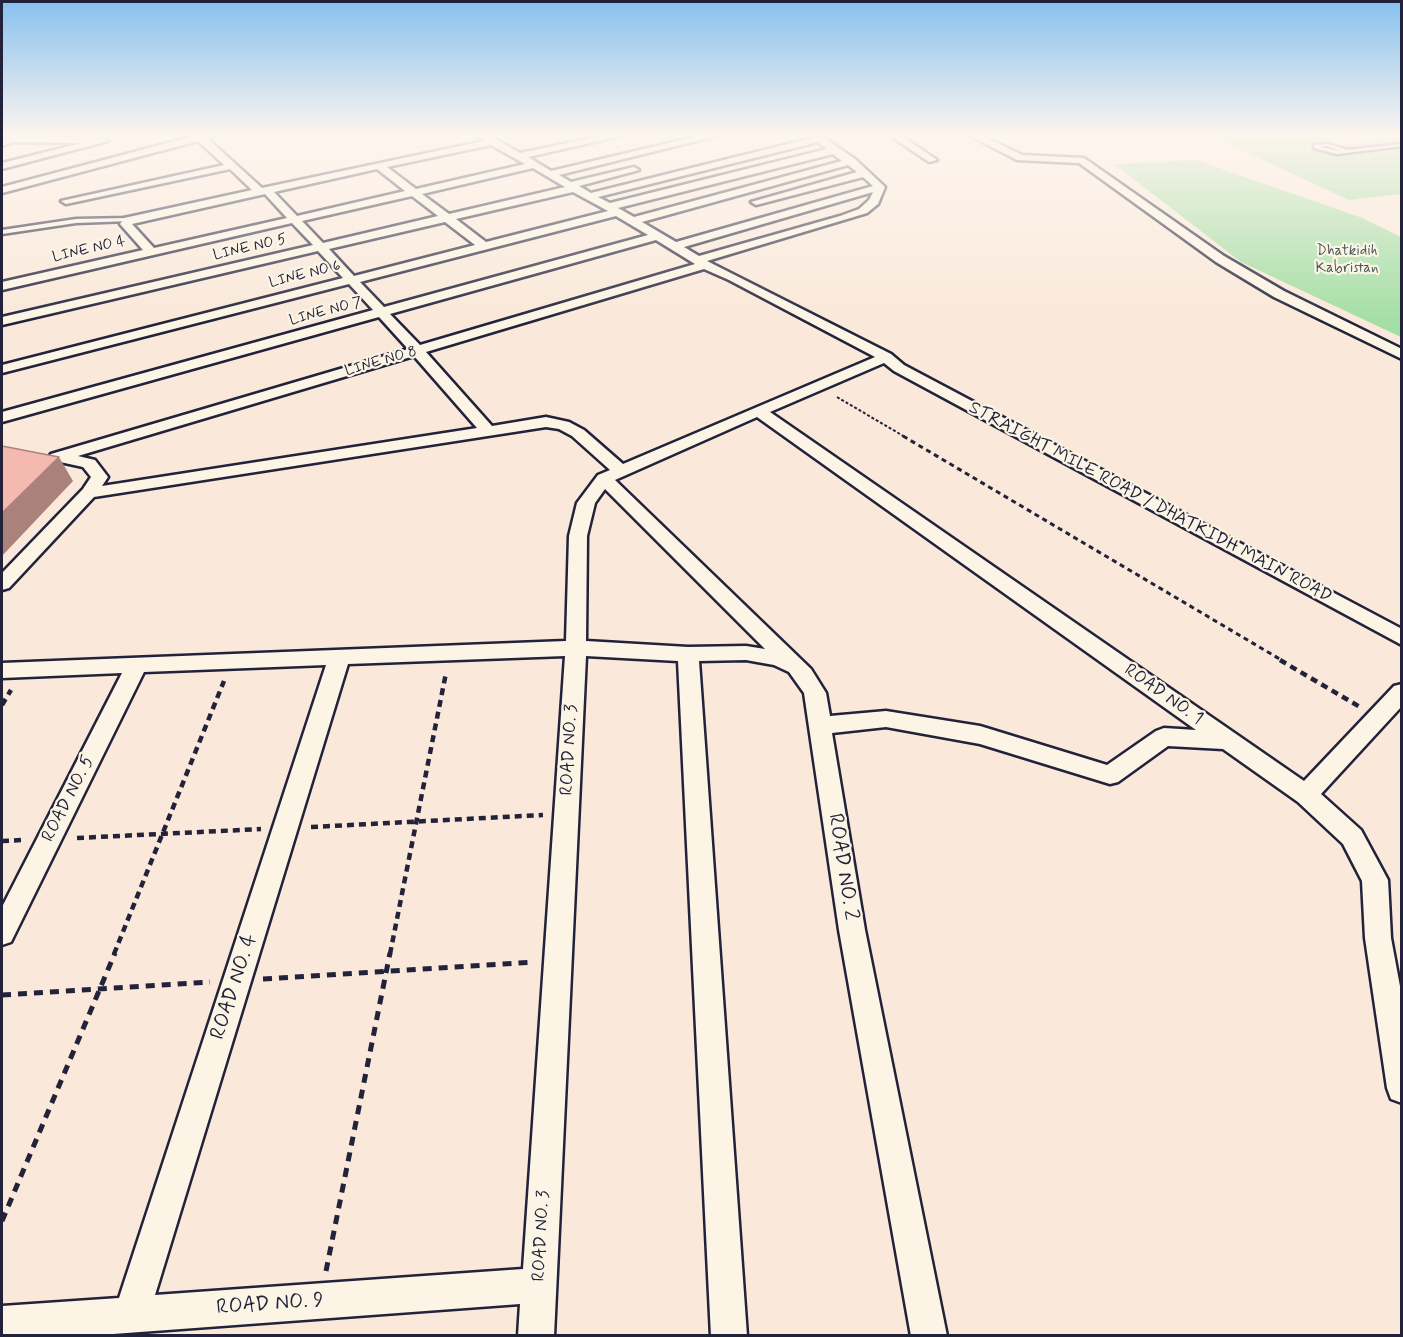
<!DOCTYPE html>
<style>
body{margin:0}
#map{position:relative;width:1403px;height:1337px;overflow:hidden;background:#fae9da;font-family:Mynerve,sans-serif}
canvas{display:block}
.frame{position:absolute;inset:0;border:3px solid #22223b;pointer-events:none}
</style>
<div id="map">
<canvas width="1403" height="1337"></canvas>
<div class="frame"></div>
</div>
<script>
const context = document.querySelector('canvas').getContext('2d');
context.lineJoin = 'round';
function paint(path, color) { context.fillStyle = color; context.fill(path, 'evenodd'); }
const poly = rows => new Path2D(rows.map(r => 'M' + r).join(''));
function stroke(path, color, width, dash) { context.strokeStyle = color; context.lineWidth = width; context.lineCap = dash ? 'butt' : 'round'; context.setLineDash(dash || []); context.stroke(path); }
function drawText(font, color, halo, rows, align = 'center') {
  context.font = font + ' Mynerve,sans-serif'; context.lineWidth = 4.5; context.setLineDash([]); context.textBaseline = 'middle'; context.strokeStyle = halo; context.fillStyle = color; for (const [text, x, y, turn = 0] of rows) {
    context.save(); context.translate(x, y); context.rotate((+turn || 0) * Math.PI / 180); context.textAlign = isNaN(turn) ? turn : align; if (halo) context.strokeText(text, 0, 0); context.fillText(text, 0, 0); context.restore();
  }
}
const green = poly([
 [1209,135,1317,135,1343,145,1401,137,1401,194,1349,200],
 [1196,160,1360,217,1401,237,1401,337,1241,262,1114,164]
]);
const pathFar3 = poly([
 [837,397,905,437]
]);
const pathFar2 = poly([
 [903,436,1283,661]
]);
const pathFar1 = poly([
 [1280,660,1360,707],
 [2,705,11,690],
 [311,827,543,815],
 [77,838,261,829],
 [2,841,22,840],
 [114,954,224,681],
 [390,954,446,673]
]);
const path = poly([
 [263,979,534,962],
 [2,995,210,982],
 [2,1221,115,953],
 [326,1271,390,953]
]);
const lane = poly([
 [1327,144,1347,150,1402,144,1402,146,1337,154,1314,148,1314,145,1327,144],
 [1327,146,1341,151,1319,147,1327,146],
 [128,218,131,220,130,221,76,223,2,234,2,230,76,219,128,218]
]);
const street = poly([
 [198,135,214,135,207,138,262,188,484,141,476,135,488,135,520,153,607,135,625,135,528,157,551,171,703,135,720,135,559,175,571,182,634,167,639,170,579,186,591,193,812,138,809,135,820,135,855,159,885,187,878,204,867,213,707,261,891,354,904,365,1402,629,1402,645,894,371,884,363,770,412,1304,781,1394,686,1402,684,1402,706,1321,794,1361,830,1388,880,1391,938,1402,997,1402,1103,1391,1099,1387,1088,1365,938,1362,881,1343,844,1298,802,1223,749,1168,746,1118,782,1110,784,980,744,886,727,832,733,865,930,947,1336,911,1336,839,930,804,693,789,672,774,665,746,660,699,661,747,1336,711,1336,678,661,586,656,554,1336,518,1336,520,1304,86,1336,2,1336,2,1306,119,1298,326,665,144,672,11,942,2,945,2,907,122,673,2,678,2,663,566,641,569,536,577,503,598,475,610,470,572,436,559,429,546,427,94,497,9,588,2,590,2,573,83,489,91,477,83,467,51,460,49,457,51,454,408,349,379,317,2,422,2,412,373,310,349,284,2,373,2,365,343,278,318,251,2,325,2,317,313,245,292,223,2,290,2,282,143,250,120,224,124,218,252,190,230,169,66,204,61,201,224,165,198,141,2,193,2,187,198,135],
 [818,142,827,149,610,203,598,197,818,142],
 [491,145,525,164,416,189,387,167,491,145],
 [833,154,842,161,634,217,618,208,833,154],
 [848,165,857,172,751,202,756,205,863,177,873,186,676,242,642,222,848,165],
 [533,168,565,187,449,214,422,194,533,168],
 [377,169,405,191,297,216,274,192,377,169],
 [573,192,608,211,486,242,456,219,573,192],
 [873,192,869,200,859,209,840,216,699,256,684,247,873,192],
 [265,194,287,218,154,248,132,224,265,194],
 [412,196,438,216,323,243,302,221,412,196],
 [616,216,648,235,384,307,360,282,616,216],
 [445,222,475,245,354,276,329,249,445,222],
 [656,240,695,264,420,345,390,314,656,240],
 [704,269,729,280,875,357,623,464,584,430,569,422,546,417,492,426,426,352,704,269],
 [414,356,477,428,102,486,108,477,95,460,78,456,414,356],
 [757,417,1196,730,1164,728,1156,731,1107,765,980,726,886,711,830,716,826,693,811,669,615,480,757,417],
 [605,489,765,649,746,646,688,647,586,641,587,536,595,503,605,489],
 [565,656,523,1269,155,1295,348,664,565,656],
 [889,135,900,135,937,160,929,162,889,135],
 [969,135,981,135,1022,155,1084,158,1224,256,1284,291,1402,349,1402,359,1274,297,1216,262,1079,163,1017,160,969,135],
 [10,136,103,138,108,141,2,169,2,163,82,143,12,142,2,146,2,140,10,136]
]);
const shadedWall = poly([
 [59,457,73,481,2,556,2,513]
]);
const building = poly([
 [2,446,59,457,2,513,2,446]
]);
const farStreetnames = [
 ["LINE NO 5",250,248,-13],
 ["LINE NO 4",89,250,-13],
 ["LINE NO 6",305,275,-14],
 ["LINE NO 7",326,312,-15],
 ["LINE NO 8",381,362,-16]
];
const farParknames = [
 ["Dhatkidih",1347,252],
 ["Kabristan",1347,269]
];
const streetNames = [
 ["STRAIGHT MILE ROAD / DHATKIDH MAIN ROAD",1150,503,28],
 ["ROAD NO. 1",1163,695,35],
 ["ROAD NO. 3",570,750,-87],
 ["ROAD NO. 5",69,799,-63],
 ["ROAD NO. 3",542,1236,-87]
];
const nearStreetnames = [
 ["ROAD NO. 2",842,867,81],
 ["ROAD NO. 4",235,987,-72],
 ["ROAD NO. 9",270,1305,-4]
];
paint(green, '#a3dea4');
stroke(lane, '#22223b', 5);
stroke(street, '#22223b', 5);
stroke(pathFar3, '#22223b', 2, [3, 2]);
stroke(pathFar2, '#22223b', 3, [5, 4]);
stroke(pathFar1, '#22223b', 4.5, [7, 5]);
stroke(path, '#22223b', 5, [9, 7]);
paint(lane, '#fcf5e5');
paint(street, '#fcf5e5');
paint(shadedWall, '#ab827b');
paint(building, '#f4b9b0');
stroke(building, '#ab827b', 1.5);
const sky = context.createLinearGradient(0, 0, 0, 322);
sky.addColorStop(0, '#87c1ee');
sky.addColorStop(0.42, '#fdf5ee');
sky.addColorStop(1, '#fdf5ee00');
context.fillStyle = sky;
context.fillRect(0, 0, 1403, 322);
drawText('15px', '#22223b', '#fcf5e5', farStreetnames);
drawText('15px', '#495a5a', '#fcf5e5', farParknames);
drawText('18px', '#22223b', '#fcf5e5', streetNames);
drawText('21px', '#22223b', '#fcf5e5', nearStreetnames);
</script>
